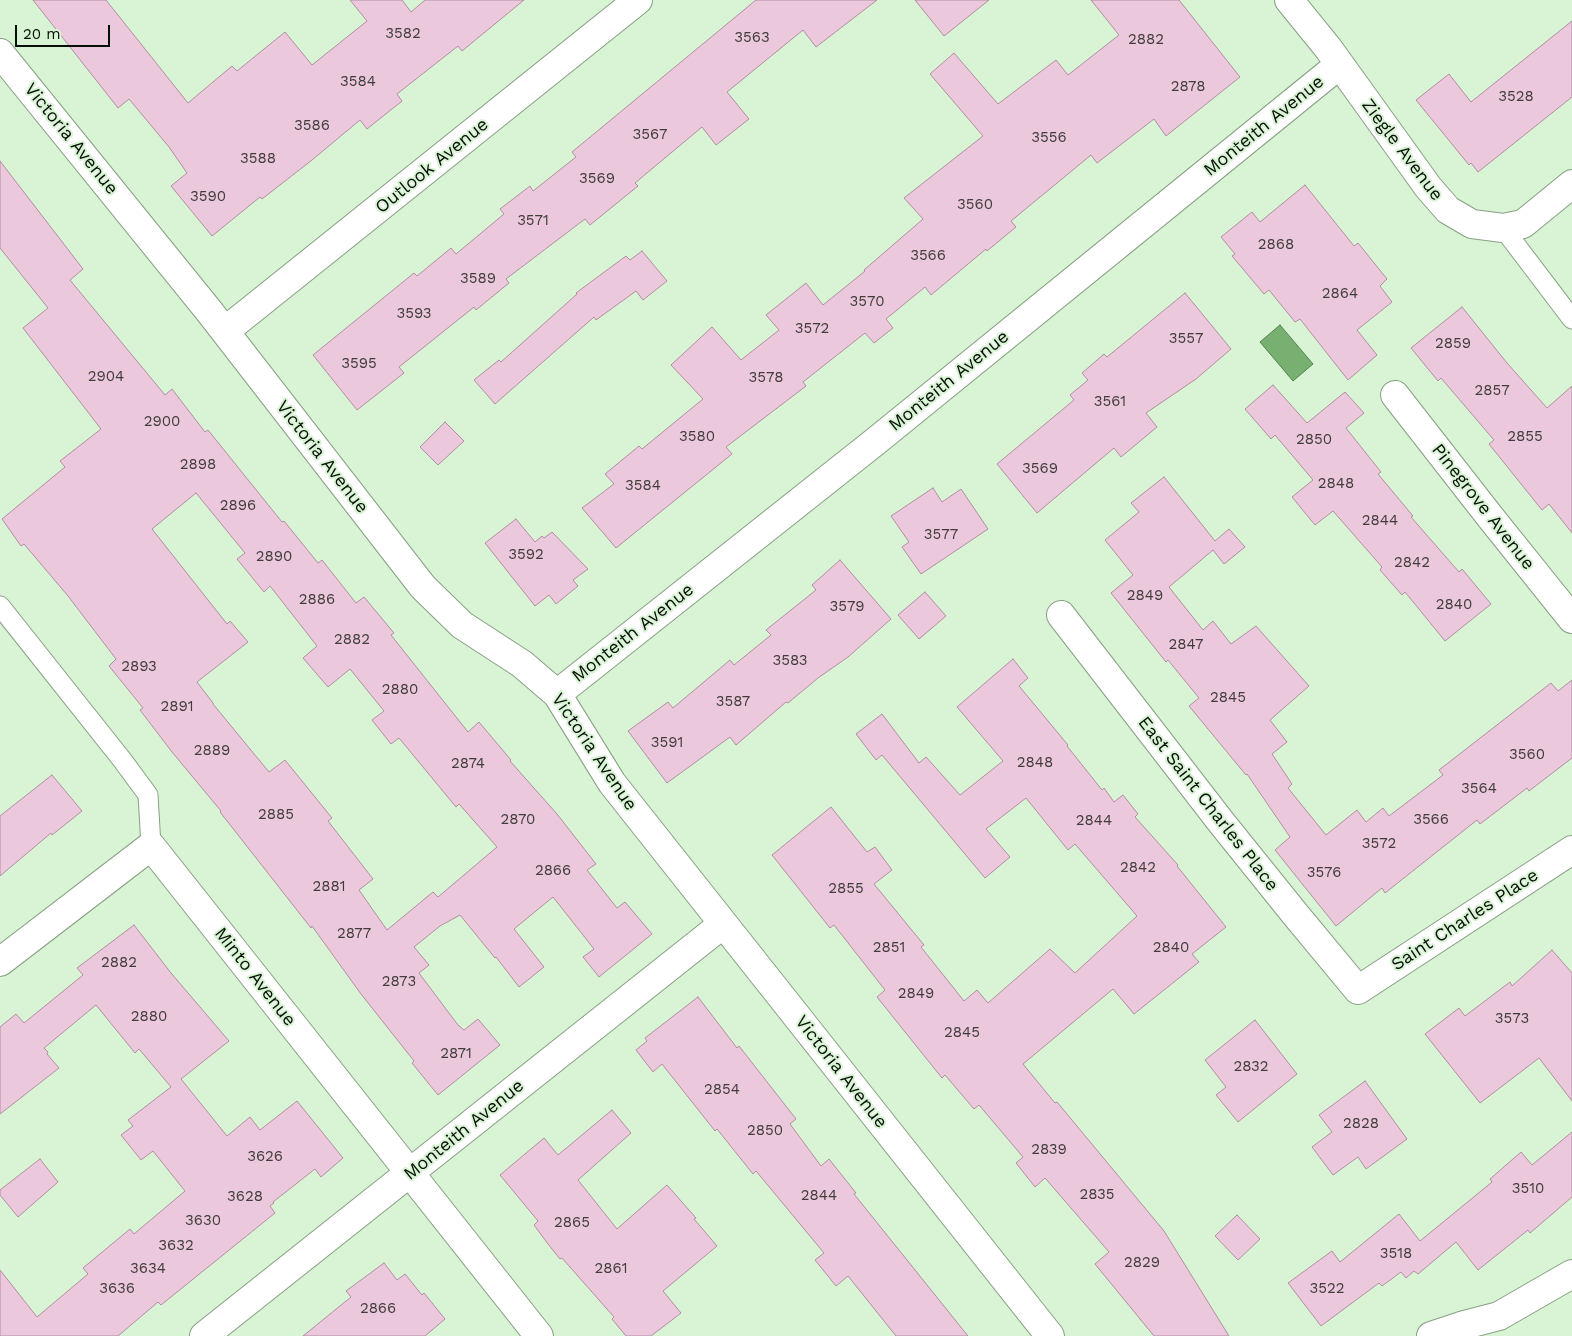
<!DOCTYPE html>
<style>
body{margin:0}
#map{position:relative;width:1572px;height:1336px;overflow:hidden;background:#d9f3d5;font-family:"Work Sans",sans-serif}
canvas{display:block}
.scale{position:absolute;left:15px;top:25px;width:95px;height:22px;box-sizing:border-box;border:2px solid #060f05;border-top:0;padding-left:6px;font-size:15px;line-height:18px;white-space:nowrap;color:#060f05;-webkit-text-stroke:4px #d9f3d5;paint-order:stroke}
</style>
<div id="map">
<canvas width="1572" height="1336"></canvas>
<div class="scale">20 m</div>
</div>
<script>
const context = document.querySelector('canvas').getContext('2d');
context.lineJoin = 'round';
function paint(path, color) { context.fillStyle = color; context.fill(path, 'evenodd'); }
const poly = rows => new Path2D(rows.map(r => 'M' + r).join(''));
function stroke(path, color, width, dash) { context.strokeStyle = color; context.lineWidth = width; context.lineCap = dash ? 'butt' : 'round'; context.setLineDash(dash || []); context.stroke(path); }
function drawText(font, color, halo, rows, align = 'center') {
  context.font = font + ' "Work Sans",sans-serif'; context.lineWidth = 4; context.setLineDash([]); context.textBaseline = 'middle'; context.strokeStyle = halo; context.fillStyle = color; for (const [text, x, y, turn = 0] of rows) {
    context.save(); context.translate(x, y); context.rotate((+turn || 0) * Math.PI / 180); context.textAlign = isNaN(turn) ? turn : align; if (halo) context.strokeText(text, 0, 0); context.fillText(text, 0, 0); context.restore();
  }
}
const water = poly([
 [1280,325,1313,364,1293,381,1260,342,1280,325]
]);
const building = poly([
 [33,0,106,0,188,103,232,66,237,71,285,32,312,65,367,21,350,0,402,0,411,12,425,0,524,0,462,51,458,46,397,94,402,101,367,129,360,120,312,160,262,199,260,197,212,236,171,186,187,173,169,147,129,99,118,108,33,0],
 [756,0,877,0,816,47,803,30,727,92,749,119,716,145,702,127,635,183,638,186,590,225,585,219,506,279,509,283,476,310,474,307,399,367,404,373,357,410,313,355,414,273,417,276,451,248,456,254,504,214,500,209,530,186,533,191,576,157,572,152,756,0],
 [915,0,989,0,944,36,915,0],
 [1091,0,1179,0,1240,77,1166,136,1154,119,1097,163,1091,155,1011,221,1016,227,987,251,986,249,931,295,925,287,886,319,893,328,874,343,865,333,803,382,806,386,726,447,732,454,616,548,582,508,614,484,605,474,639,446,642,449,703,399,671,365,712,327,741,360,779,330,766,315,806,283,823,305,865,271,864,270,923,219,904,198,983,136,930,74,954,53,998,104,1056,60,1068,75,1119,35,1091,0],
 [1572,21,1572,97,1478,172,1471,163,1469,165,1416,100,1449,74,1471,102,1572,21],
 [0,161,83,269,70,280,165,395,172,389,205,432,208,430,282,522,284,521,318,563,322,560,356,603,364,597,394,633,391,635,468,732,479,722,511,760,510,761,557,814,596,864,587,870,617,908,625,902,652,934,599,977,583,957,594,949,553,897,514,929,544,967,519,987,496,957,495,958,460,915,440,926,414,947,429,965,419,973,458,1025,464,1030,478,1019,500,1045,438,1095,412,1063,414,1061,361,994,312,926,311,928,220,812,221,811,172,752,140,710,143,708,109,666,116,659,68,596,24,544,21,546,2,519,65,467,60,461,101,429,23,328,48,308,0,248,0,161],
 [196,493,245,553,237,559,264,592,270,586,317,646,303,658,328,687,350,669,384,711,372,720,391,744,399,738,456,807,459,804,497,847,438,897,433,892,387,930,359,890,373,879,328,821,332,818,285,760,269,772,213,704,213,703,197,682,248,642,230,621,227,624,152,529,196,493],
 [1305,185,1354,246,1358,243,1387,279,1380,286,1392,302,1357,330,1377,355,1348,380,1300,319,1295,322,1269,290,1264,294,1232,256,1235,254,1221,237,1252,212,1260,222,1305,185],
 [642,251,667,281,643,300,636,291,596,320,594,317,495,404,474,380,499,360,501,362,577,294,576,293,626,256,630,260,642,251],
 [1185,293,1231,349,1196,379,1146,413,1157,427,1121,457,1114,448,1037,513,997,464,1074,400,1070,395,1088,380,1082,373,1104,354,1107,357,1185,293],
 [1462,307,1507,363,1547,408,1572,386,1572,533,1549,504,1542,510,1489,444,1494,440,1441,378,1438,381,1411,348,1462,307],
 [1273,385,1307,423,1345,392,1364,413,1346,428,1381,472,1378,474,1413,516,1411,517,1459,572,1462,569,1491,604,1445,641,1405,592,1402,595,1380,570,1382,567,1333,511,1315,525,1292,497,1313,480,1275,435,1271,439,1245,409,1273,385],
 [445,422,464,441,438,465,420,447,445,422],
 [1164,477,1215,541,1229,529,1245,547,1224,564,1213,550,1169,587,1203,630,1213,621,1231,644,1256,626,1309,686,1270,720,1287,742,1272,754,1292,784,1288,788,1326,835,1357,810,1366,822,1383,808,1389,816,1443,775,1439,770,1551,683,1558,691,1572,680,1572,758,1529,791,1527,788,1480,824,1477,820,1385,893,1382,888,1336,926,1275,850,1290,837,1247,774,1246,775,1189,706,1199,698,1168,660,1166,662,1111,593,1133,575,1105,540,1139,512,1131,503,1164,477],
 [933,488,942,502,961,489,988,529,921,574,902,547,909,542,891,516,933,488],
 [516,519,535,542,542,536,544,538,552,532,588,569,573,580,578,586,556,604,549,595,535,606,485,543,516,519],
 [840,560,891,619,848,657,818,678,788,703,786,702,736,745,730,737,667,783,628,731,668,702,673,708,730,660,734,665,771,635,766,630,816,590,812,585,840,560],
 [925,592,946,616,919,639,898,615,925,592],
 [1013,659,1028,678,1019,686,1068,745,1067,746,1102,790,1104,788,1114,802,1123,795,1138,814,1135,817,1178,865,1177,866,1226,927,1192,954,1199,962,1134,1014,1113,989,1023,1064,1055,1103,1057,1102,1164,1231,1229,1336,1154,1336,1095,1264,1109,1252,1045,1178,1035,1187,1016,1163,1023,1157,979,1105,974,1109,945,1075,942,1078,877,997,885,990,834,925,830,928,772,855,831,807,867,852,875,847,892,870,874,884,924,945,921,947,964,1001,977,990,988,1003,1050,949,1075,973,1137,916,1075,844,1068,850,1026,798,986,829,1010,857,985,878,882,755,876,760,856,734,882,714,919,763,926,757,960,795,1003,761,957,707,1013,659],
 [52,775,82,811,52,835,51,833,0,876,0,816,52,775],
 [134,925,171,973,229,1041,181,1079,227,1136,250,1117,260,1130,297,1101,343,1158,321,1177,315,1169,273,1202,274,1203,270,1206,275,1213,161,1305,158,1302,118,1336,0,1336,0,1270,37,1317,88,1274,83,1268,130,1229,134,1234,185,1191,153,1151,141,1160,121,1135,133,1126,128,1120,171,1087,139,1049,135,1053,96,1005,44,1048,48,1052,47,1054,59,1068,0,1114,0,1027,16,1014,24,1023,83,975,77,968,134,925],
 [1552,950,1572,973,1572,1101,1539,1058,1480,1103,1425,1034,1459,1008,1465,1016,1510,982,1512,986,1552,950],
 [698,997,737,1048,739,1046,796,1119,790,1124,821,1166,829,1159,856,1193,854,1194,968,1336,896,1336,848,1276,836,1286,815,1260,824,1253,756,1171,753,1174,717,1129,715,1131,662,1064,653,1072,636,1050,647,1041,645,1038,698,997],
 [1255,1020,1297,1074,1238,1122,1216,1095,1226,1087,1205,1060,1255,1020],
 [1365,1081,1407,1139,1366,1169,1358,1157,1333,1175,1312,1147,1332,1132,1319,1115,1365,1081],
 [612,1110,631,1133,578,1180,617,1229,667,1185,696,1218,694,1219,717,1246,663,1291,681,1313,651,1336,626,1336,612,1319,614,1317,562,1258,560,1259,548,1244,534,1225,538,1221,500,1175,544,1138,558,1155,612,1110],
 [1572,1132,1572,1197,1530,1233,1528,1230,1478,1270,1456,1242,1418,1274,1414,1271,1406,1278,1401,1272,1382,1286,1379,1283,1321,1326,1288,1283,1332,1251,1340,1262,1399,1214,1420,1241,1492,1182,1490,1179,1521,1152,1532,1165,1572,1132],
 [40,1159,58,1182,18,1217,0,1195,0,1190,40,1159],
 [1237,1215,1260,1239,1238,1260,1215,1236,1237,1215],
 [384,1263,397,1280,405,1274,422,1295,424,1293,445,1319,425,1336,303,1336,351,1297,346,1291,384,1263]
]);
const lane = poly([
 [1503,228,1572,319],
 [0,606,123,761,148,795,151,846]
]);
const street = poly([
 [1289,0,1328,48,1428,187,1448,210,1472,224,1503,228,1523,224,1572,184],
 [0,53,209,311,423,587,462,625,522,664,557,694,612,783,1050,1336],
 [225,331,638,0],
 [1395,395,1491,518,1572,619],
 [1061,615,1221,822,1295,914,1358,990,1572,850],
 [557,694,876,441,1339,65],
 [0,962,151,846,539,1336],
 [204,1336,723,924],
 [1431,1336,1464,1325,1499,1316,1572,1274]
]);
const numberNames = [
 ["3582",403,34],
 ["3563",752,38],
 ["2882",1146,40],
 ["3584",358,82],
 ["2878",1188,87],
 ["3528",1516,97],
 ["3586",312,126],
 ["3567",650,135],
 ["3556",1049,138],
 ["3588",258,159],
 ["3569",597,179],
 ["3590",208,197],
 ["3560",975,205],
 ["3571",533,221],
 ["2868",1276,245],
 ["3566",928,256],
 ["3589",478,279],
 ["2864",1340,294],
 ["3570",867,302],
 ["3593",414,314],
 ["3572",812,329],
 ["3557",1186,339],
 ["2859",1453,344],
 ["3595",359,364],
 ["2904",106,377],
 ["3578",766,378],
 ["2857",1492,391],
 ["3561",1110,402],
 ["2900",162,422],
 ["3580",697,437],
 ["2855",1525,437],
 ["2850",1314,440],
 ["2898",198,465],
 ["3569",1040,469],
 ["2848",1336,484],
 ["3584",643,486],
 ["2896",238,506],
 ["2844",1380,521],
 ["3577",941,535],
 ["3592",526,555],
 ["2890",274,557],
 ["2842",1412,563],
 ["2849",1145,596],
 ["2886",317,600],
 ["2840",1454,605],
 ["3579",847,607],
 ["2882",352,640],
 ["2847",1186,645],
 ["3583",790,661],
 ["2893",139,667],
 ["2880",400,690],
 ["2845",1228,698],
 ["3587",733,702],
 ["2891",177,707],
 ["3591",667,743],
 ["2889",212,751],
 ["3560",1527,755],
 ["2848",1035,763],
 ["2874",468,764],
 ["3564",1479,789],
 ["2885",276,815],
 ["2870",518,820],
 ["3566",1431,820],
 ["2844",1094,821],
 ["3572",1379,844],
 ["2842",1138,868],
 ["2866",553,871],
 ["3576",1324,873],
 ["2881",329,887],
 ["2855",846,889],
 ["2877",354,934],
 ["2851",889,948],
 ["2840",1171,948],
 ["2882",119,963],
 ["2873",399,982],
 ["2849",916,994],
 ["2880",149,1017],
 ["3573",1512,1019],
 ["2845",962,1033],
 ["2871",456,1054],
 ["2832",1251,1067],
 ["2854",722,1090],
 ["2828",1361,1124],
 ["2850",765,1131],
 ["2839",1049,1150],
 ["3626",265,1157],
 ["3510",1528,1189],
 ["2835",1097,1195],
 ["2844",819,1196],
 ["3628",245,1197],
 ["3630",203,1221],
 ["2865",572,1223],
 ["3632",176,1246],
 ["3518",1396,1254],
 ["2829",1142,1263],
 ["3634",148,1269],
 ["2861",611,1269],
 ["3636",117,1289],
 ["3522",1327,1289],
 ["2866",378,1309]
];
const streetNames = [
 ["Monteith Avenue",1264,126,-39],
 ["Victoria Avenue",71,139,51],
 ["Ziegle Avenue",1402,150,53],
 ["Outlook Avenue",432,166,-39],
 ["Monteith Avenue",949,381,-39],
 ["Victoria Avenue",322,457,52],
 ["Pinegrove Avenue",1483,507,52],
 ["Monteith Avenue",633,633,-38],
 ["Victoria Avenue",594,752,56],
 ["East Saint Charles Place",1208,804,52],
 ["Saint Charles Place",1465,920,-33],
 ["Minto Avenue",255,977,52],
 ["Victoria Avenue",841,1072,52],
 ["Monteith Avenue",464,1130,-39]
];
paint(water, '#78b071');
stroke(water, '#568051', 1);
paint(building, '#ecc8dd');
stroke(building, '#b08ea1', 1);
stroke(lane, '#87a083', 21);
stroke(street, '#87a083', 30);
stroke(lane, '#fff', 19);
stroke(street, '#fff', 28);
drawText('15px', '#403d3b', null, numberNames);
drawText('18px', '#060f05', '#d9f3d5', streetNames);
</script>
